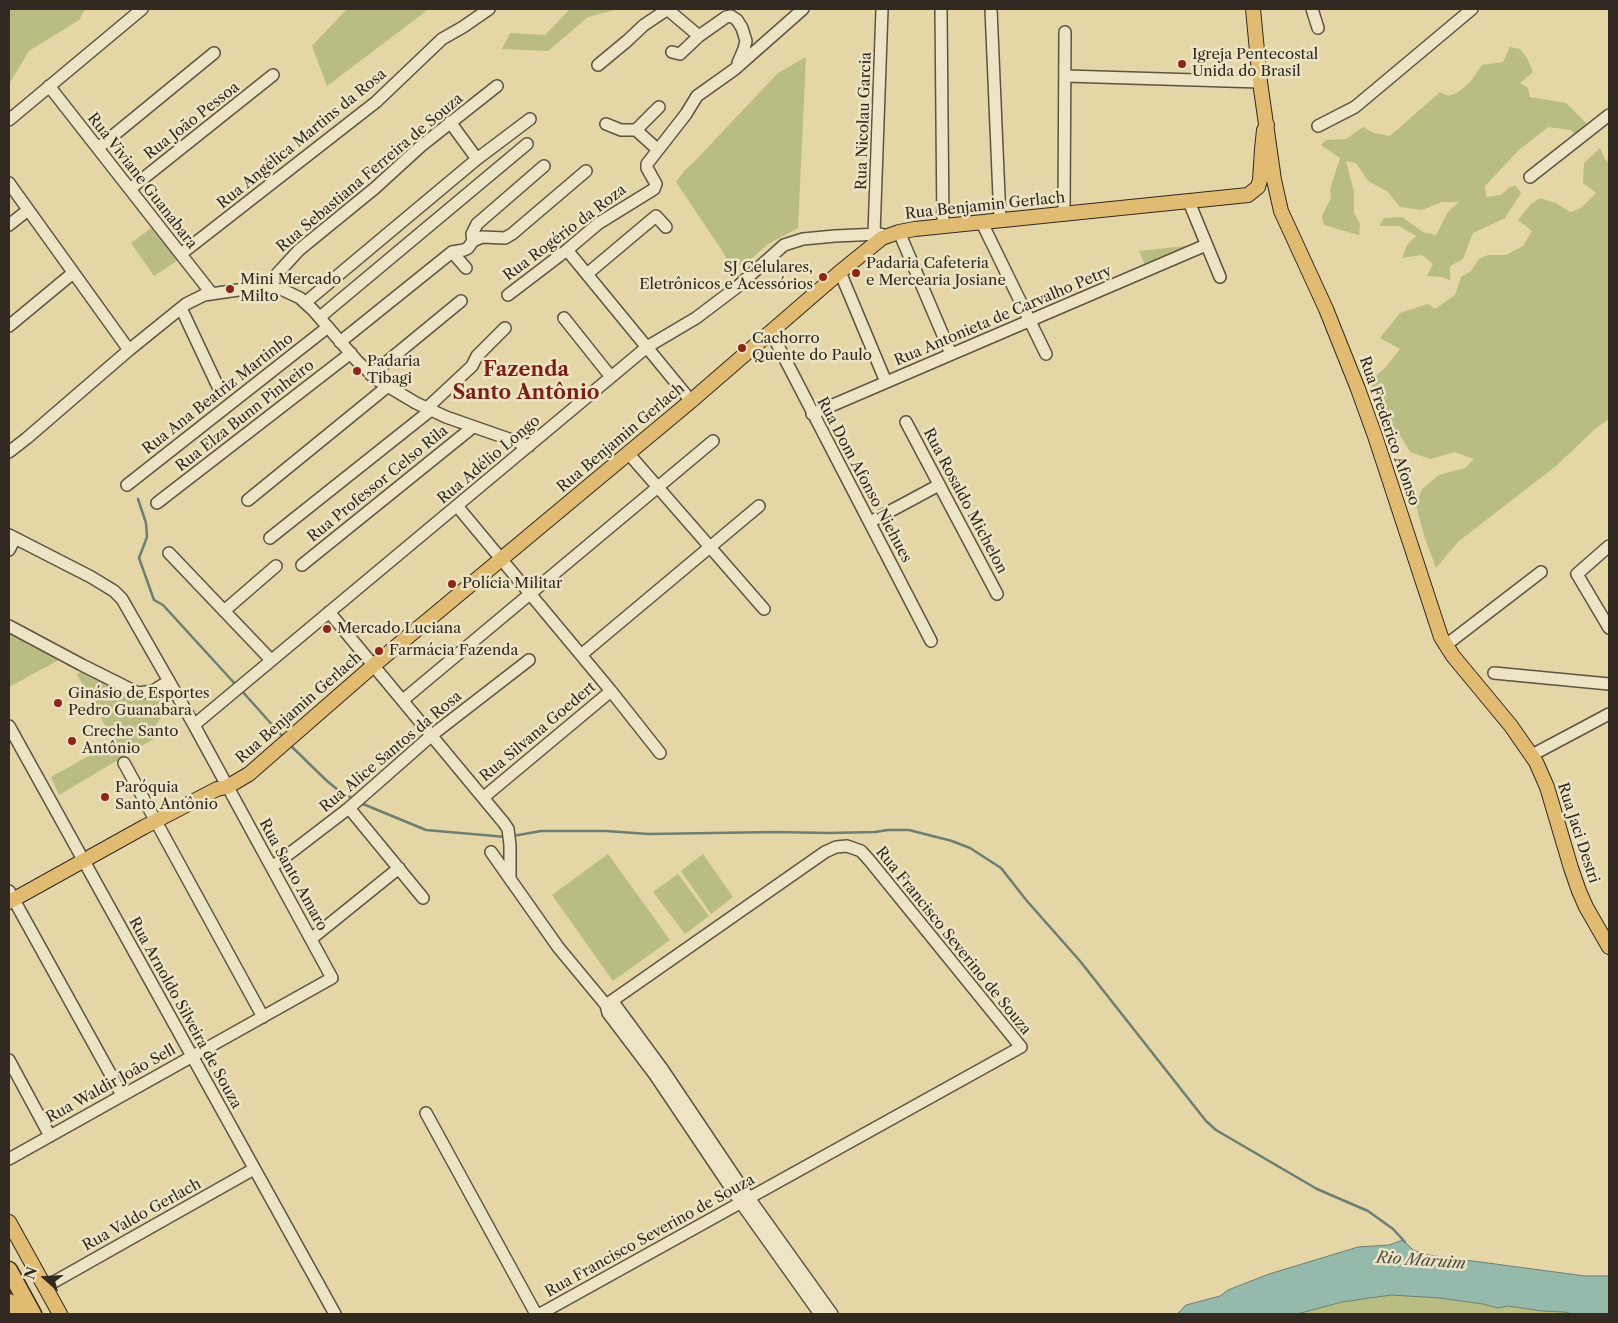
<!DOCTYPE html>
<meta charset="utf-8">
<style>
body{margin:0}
#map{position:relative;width:1618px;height:1323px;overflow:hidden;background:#e4d6a6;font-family:"Libre Caslon Text",serif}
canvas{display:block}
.frame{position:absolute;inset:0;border:10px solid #322920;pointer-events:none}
.north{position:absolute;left:20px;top:1253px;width:50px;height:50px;-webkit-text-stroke:4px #ede4c5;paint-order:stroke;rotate:289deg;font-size:14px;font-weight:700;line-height:20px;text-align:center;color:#322920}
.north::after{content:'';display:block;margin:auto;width:18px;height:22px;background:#322920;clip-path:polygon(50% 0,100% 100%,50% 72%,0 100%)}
</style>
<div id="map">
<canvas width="1618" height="1323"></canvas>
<div class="frame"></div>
<div class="north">N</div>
</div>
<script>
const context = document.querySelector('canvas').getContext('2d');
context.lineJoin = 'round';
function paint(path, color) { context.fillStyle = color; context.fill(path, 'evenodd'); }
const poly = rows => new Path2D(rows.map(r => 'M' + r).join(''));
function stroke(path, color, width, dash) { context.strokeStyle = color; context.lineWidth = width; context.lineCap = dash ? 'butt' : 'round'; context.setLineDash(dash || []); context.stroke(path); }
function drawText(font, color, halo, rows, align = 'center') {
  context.font = font + ' "Libre Caslon Text",serif'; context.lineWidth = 5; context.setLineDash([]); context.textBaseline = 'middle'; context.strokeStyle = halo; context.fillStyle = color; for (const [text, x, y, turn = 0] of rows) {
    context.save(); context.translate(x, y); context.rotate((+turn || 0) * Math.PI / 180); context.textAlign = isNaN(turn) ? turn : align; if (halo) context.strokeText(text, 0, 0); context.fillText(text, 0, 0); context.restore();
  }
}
const green = poly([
 [9,9,85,9,79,20,29,51,9,84],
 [347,9,429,9,327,86,312,46],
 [570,9,619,9,588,17,548,51,502,49,510,33,545,35],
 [1510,47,1520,49,1527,58,1533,72,1520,83,1528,88,1530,97,1566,103,1586,123,1577,137,1571,130,1548,127,1519,150,1485,186,1486,197,1501,195,1510,187,1516,186,1521,193,1505,218,1473,233,1463,259,1450,266,1450,280,1442,277,1427,276,1433,264,1422,255,1402,258,1407,245,1416,236,1399,226,1379,226,1384,218,1402,217,1423,232,1436,235,1448,212,1459,202,1442,202,1422,210,1400,207,1387,191,1368,181,1356,163,1346,161,1354,192,1354,213,1360,224,1359,235,1324,225,1322,216,1331,198,1330,189,1340,158,1321,145,1326,140,1346,139,1363,127,1374,133,1390,136,1440,92,1448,96,1457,93,1470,82,1482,65,1503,62],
 [806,57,798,228,768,244,749,261,731,268,723,252,676,182,685,170,693,163,778,73],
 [1600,148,1605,159,1609,163,1609,419,1595,429,1556,466,1459,541,1436,568,1425,539,1416,505,1422,489,1439,475,1465,468,1474,459,1455,452,1430,459,1410,452,1400,435,1388,426,1372,401,1368,383,1385,368,1400,349,1380,338,1400,313,1428,304,1435,309,1455,295,1461,277,1471,271,1479,259,1488,255,1506,255,1523,246,1532,231,1518,220,1531,204,1540,198,1556,203,1570,212,1581,208,1596,193,1583,183,1584,163],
 [154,226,178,260,154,276,131,243],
 [1194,245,1145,265,1139,251],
 [9,631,59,660,9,687],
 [84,670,135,696,156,699,169,690,174,698,152,731,155,738,59,795,51,777,114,742,77,674],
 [608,854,670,940,613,981,552,895],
 [703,854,733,897,711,914,681,871],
 [678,874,709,916,685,934,653,892],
 [1391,1295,1440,1298,1483,1304,1498,1308,1508,1306,1542,1311,1564,1312,1573,1314,1297,1314,1342,1302]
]);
const water = poly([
 [1403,1240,1413,1250,1428,1255,1585,1276,1609,1276,1609,1314,1573,1314,1564,1312,1542,1311,1508,1306,1498,1308,1483,1304,1440,1298,1391,1295,1342,1302,1297,1314,1177,1314,1186,1305,1220,1296,1228,1290,1269,1274,1358,1247,1389,1245,1403,1240]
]);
const stream = poly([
 [138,499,146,523,147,537,139,558,154,600,163,605,237,686],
 [241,690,284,738],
 [289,744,327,781,338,790,352,798],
 [363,804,426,830,506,837],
 [513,836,541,831,606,831,649,834,776,832,829,833,875,832,888,830,909,830,952,841,970,848,1001,868,1027,901,1080,961,1206,1121,1216,1130,1317,1189,1368,1211,1393,1229,1405,1242]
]);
const minor = poly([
 [667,9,699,36,726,17,731,16,737,20,742,28,746,41,744,49,738,63],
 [941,9,943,227],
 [991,9,1000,220],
 [1312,9,1318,28],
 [672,52,680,54,699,36],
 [598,65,627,41,644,25,668,9],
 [1066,76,1260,82],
 [49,86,212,294],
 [9,120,142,9],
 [450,122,477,159],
 [606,124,621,130,636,130,657,149],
 [1318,126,1355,107,1472,9],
 [636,130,659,107],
 [98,148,214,53],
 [1530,177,1609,115],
 [9,183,129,350],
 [130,189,273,75],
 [1189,202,1220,277],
 [1064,213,1065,32],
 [982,223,1046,354],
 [9,225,28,210],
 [899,232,951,354],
 [874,234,882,9],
 [473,241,472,234,477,224,544,166],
 [567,250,691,401],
 [452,252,466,268],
 [181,254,376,102,442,39,463,27,489,9],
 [840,272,886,382],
 [587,274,656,216,666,227],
 [266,286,299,250,375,188,421,146,497,86],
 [508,295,567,250,599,223,654,189,656,184,647,168,647,164,686,114,697,96,735,69,803,9],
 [306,302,477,159,530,119],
 [181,308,220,391],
 [320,317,527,144],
 [564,318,611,377],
 [9,326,73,273],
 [771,332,931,641],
 [340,342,452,252,464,250,468,248,473,241,482,237,505,238,512,234,586,171],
 [371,375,461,301],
 [427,408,472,366,477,356,505,328],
 [812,414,1206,245],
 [906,422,997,594],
 [9,452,27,438,129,350,186,304,204,295,266,286,281,289,300,298,313,310,358,362,379,381,416,403,446,417,529,446],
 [628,453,764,609],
 [127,485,328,327],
 [248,500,388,386],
 [157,503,351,353],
 [457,506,611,691,660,753],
 [870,522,939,485],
 [9,535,91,577,114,591,122,599,194,725,332,978,9,1159],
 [270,538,431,410],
 [1609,546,1577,574,1609,628],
 [9,550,15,538],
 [169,553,271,660],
 [302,565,473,427],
 [224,611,276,566],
 [329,612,504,823,508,829,510,845,510,878],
 [9,626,82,665,138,693,153,691,169,681],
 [1446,645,1541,572],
 [581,655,759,506],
 [1494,673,1609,684],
 [403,700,713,441],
 [194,725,647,347,696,318,737,287,784,245,803,239,835,236,880,234,887,236],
 [9,726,335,1314],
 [1532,755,1609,714],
 [124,763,263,1017],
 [484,797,611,691],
 [349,808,423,898],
 [491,852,558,947,606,1005,608,1013,655,1075,741,1203,820,1314],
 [272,867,349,808,432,735,529,660],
 [9,891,122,1095],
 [311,939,399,868],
 [606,1005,616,1006,663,1070,749,1198,832,1314],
 [9,1060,50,1136],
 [426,1113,536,1314],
 [45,1287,254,1169],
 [540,1314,1021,1047,870,861,861,851,847,846,836,847,825,852,606,1005]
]);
const major = poly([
 [1253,9,1260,82,1274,180,1281,211,1326,309,1358,389,1375,436,1441,637,1453,656,1511,726,1536,762,1547,787,1571,868,1579,891,1586,907,1609,947],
 [9,902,144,827,217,789,227,787,249,774,374,665,691,401,840,272,882,238,899,232,915,229,1248,195,1258,187,1260,180,1262,149,1264,130,1267,125],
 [9,1222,60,1314]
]);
const highway = poly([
 [9,1270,33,1314],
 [9,1302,16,1314]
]);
const markers = [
 [1182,64,5,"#8f2418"],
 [856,273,5,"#8f2418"],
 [823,277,5,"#8f2418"],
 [230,289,5,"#8f2418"],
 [742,348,5,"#8f2418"],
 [357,371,5,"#8f2418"],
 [452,584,5,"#8f2418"],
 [327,629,5,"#8f2418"],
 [379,651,5,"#8f2418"],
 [58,703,5,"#8f2418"],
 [72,741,5,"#8f2418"],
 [105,797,5,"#8f2418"]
];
const poiNames = [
 ["Igreja Pentecostal",1192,55],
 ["Unida do Brasil",1192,72],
 ["Padaria Cafeteria",866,264],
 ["e Mercearia Josiane",866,281],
 ["SJ Celulares,",813,268,"right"],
 ["Eletrônicos e Acessórios",813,285,"right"],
 ["Mini Mercado",240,280],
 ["Milto",240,297],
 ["Cachorro",752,339],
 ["Quente do Paulo",752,356],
 ["Padaria",367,362],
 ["Tibagi",367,379],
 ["Polícia Militar",462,584],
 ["Mercado Luciana",337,629],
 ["Farmácia Fazenda",389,651],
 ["Ginásio de Esportes",68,694],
 ["Pedro Guanabara",68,711],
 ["Creche Santo",82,732],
 ["Antônio",82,749],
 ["Paróquia",115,788],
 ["Santo Antônio",115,805]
];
const streetNames = [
 ["Rua João Pessoa",192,121,-38],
 ["Rua Nicolau Garcia",864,121,-88],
 ["Rua Angélica Martins da Rosa",302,139,-39],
 ["Rua Sebastiana Ferreira de Souza",370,173,-40],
 ["Rua Viviane Guanabara",142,181,52],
 ["Rua Benjamin Gerlach",985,206,-6],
 ["Rua Rogério da Roza",565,233,-37],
 ["Rua Antonieta de Carvalho Petry",1003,316,-23],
 ["Rua Ana Beatriz Martinho",218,394,-38],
 ["Rua Elza Bunn Pinheiro",245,416,-38],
 ["Rua Frederico Afonso",1389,431,71],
 ["Rua Benjamin Gerlach",621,438,-40],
 ["Rua Adélio Longo",489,460,-40],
 ["Rua Dom Afonso Niehues",864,480,62],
 ["Rua Professor Celso Rila",378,484,-39],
 ["Rua Rosaldo Michelon",965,501,62],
 ["Rua Benjamin Gerlach",299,708,-41],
 ["Rua Silvana Goedert",538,732,-40],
 ["Rua Alice Santos da Rosa",391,752,-40],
 ["Rua Jaci Destri",1578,833,72],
 ["Rua Santo Amaro",293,875,61],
 ["Rua Francisco Severino de Souza",953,941,51],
 ["Rua Arnoldo Silveira de Souza",185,1013,61],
 ["Rua Waldir João Sell",111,1084,-29],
 ["Rua Valdo Gerlach",142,1215,-29],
 ["Rua Francisco Severino de Souza",650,1236,-29]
];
const waterNames = [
 ["Rio Maruim",1421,1261,4]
];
const districtNames = [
 ["Fazenda",526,370],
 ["Santo Antônio",526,393]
];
paint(green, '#b9bc83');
paint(water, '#95b9aa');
stroke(water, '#6d7f73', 1);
stroke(stream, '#6d7f73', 2.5);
stroke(minor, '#5e5442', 14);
stroke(major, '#322920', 16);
stroke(highway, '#322920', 19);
stroke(minor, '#ede4c5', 11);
stroke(major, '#e2bb73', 14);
stroke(highway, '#e2bb73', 16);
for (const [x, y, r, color] of markers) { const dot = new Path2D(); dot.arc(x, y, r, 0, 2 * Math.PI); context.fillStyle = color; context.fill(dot); stroke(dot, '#ede4c5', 2); }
drawText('15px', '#322920', '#ede4c5', poiNames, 'left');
drawText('15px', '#322920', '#ede4c5', streetNames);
drawText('italic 16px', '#4b4d42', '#ede4c5', waterNames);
drawText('bold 20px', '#7a1f14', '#ede4c5', districtNames);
</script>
